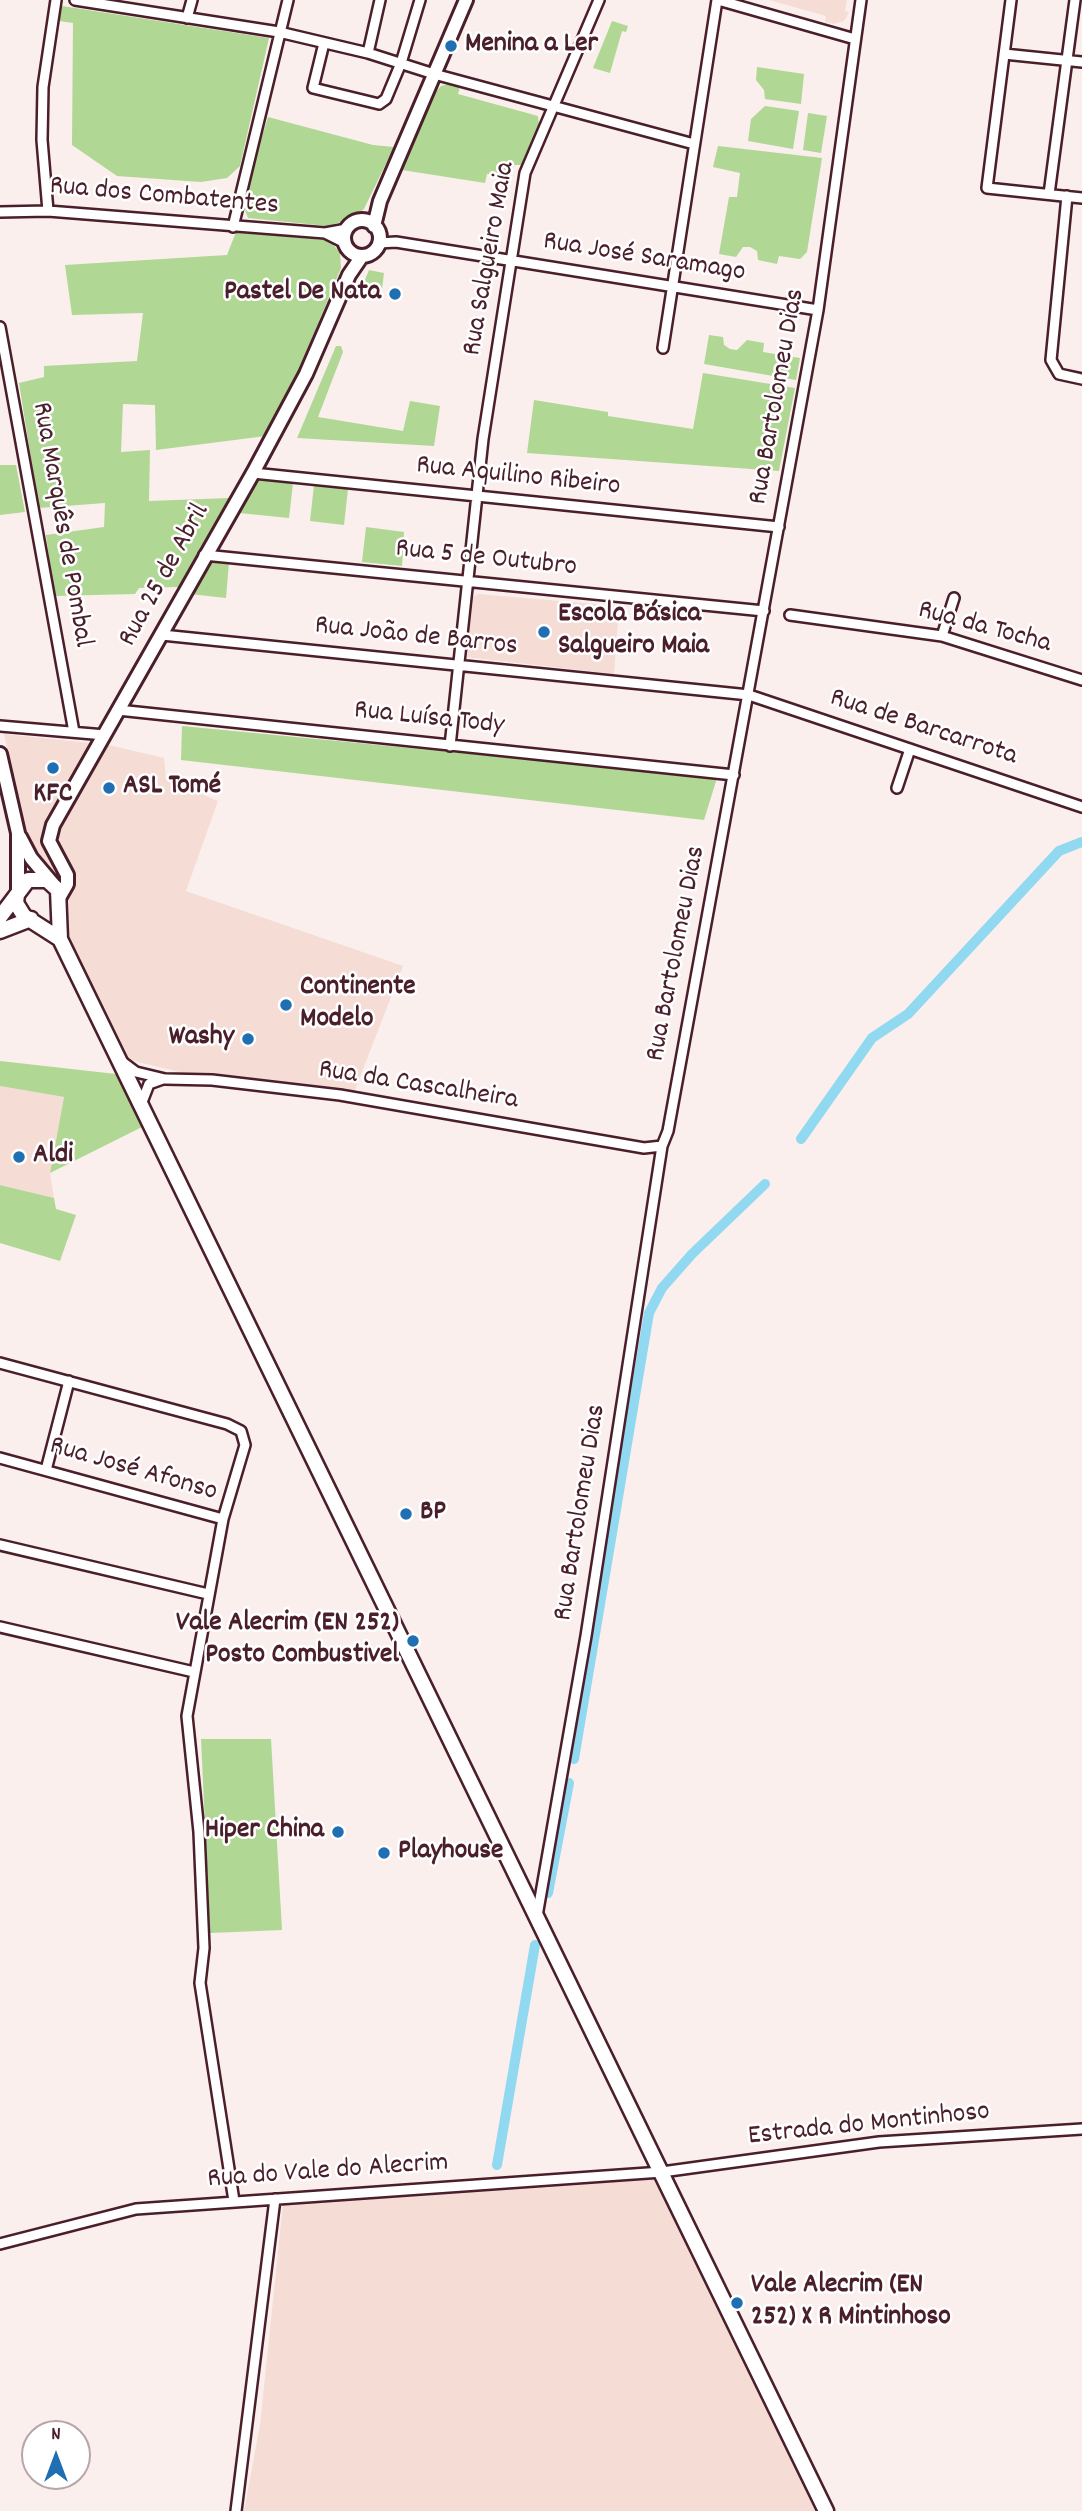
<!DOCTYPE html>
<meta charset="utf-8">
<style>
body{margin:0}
#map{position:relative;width:1082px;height:2511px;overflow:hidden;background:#faefec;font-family:Dekko,sans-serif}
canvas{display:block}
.north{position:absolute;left:21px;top:2420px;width:70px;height:70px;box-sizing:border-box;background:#fff;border:2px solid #b7a5aa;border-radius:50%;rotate:0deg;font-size:19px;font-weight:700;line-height:28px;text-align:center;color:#4a1f2b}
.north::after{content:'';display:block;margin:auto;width:24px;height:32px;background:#1f6fb2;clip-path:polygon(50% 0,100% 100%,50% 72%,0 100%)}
</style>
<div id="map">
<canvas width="1082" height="2511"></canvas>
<div class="north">N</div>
</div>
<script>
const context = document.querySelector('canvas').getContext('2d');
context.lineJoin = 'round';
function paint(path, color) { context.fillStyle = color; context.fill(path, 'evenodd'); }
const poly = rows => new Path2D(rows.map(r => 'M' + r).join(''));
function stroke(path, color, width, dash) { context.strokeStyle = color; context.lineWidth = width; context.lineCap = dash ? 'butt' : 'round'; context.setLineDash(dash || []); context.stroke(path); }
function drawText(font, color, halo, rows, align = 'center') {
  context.font = font + ' Dekko,sans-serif'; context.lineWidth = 5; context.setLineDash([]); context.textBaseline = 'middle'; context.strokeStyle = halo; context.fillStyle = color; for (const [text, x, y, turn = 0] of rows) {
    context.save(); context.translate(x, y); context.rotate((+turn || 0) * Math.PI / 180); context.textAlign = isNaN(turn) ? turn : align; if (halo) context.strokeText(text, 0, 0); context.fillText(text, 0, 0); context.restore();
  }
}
const built = poly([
 [769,0,847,0,845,11,849,12,844,21,834,24,825,22,826,16],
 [478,594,619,606,614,674,467,657,473,597],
 [4,734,109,745,164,758,166,779,218,801,186,891,403,966,350,1103,216,1081,130,1060,67,934,31,852],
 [0,1086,64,1097,50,1173,54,1198,0,1185],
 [654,2178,816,2511,244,2511,260,2425,283,2204]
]);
const green = poly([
 [62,6,269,38,240,166,227,178,201,182,117,176,72,145,73,23,59,21],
 [612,21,628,26,626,32,622,31,610,73,593,68],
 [757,67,804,74,801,104,765,99,764,90,756,80],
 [449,84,460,87,458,94,538,116,539,125,522,165,514,165,510,178,487,174,485,183,402,170,434,94,441,86],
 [765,106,799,111,793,149,748,141,751,119],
 [808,113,827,116,821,153,803,150],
 [268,117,373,145,394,147,364,209,351,219,327,226,248,218,242,202],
 [718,146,822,158,807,252,800,259,779,256,777,264,758,260,757,251,750,247,743,247,736,257,719,254,729,197,737,197,740,173,713,167],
 [236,232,325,240,332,243,340,253,341,268,289,394,266,436,156,450,155,405,123,404,121,452,150,450,149,501,230,498,178,587,139,588,135,594,54,596,46,535,104,527,105,503,39,508,19,383,44,377,44,366,137,361,143,313,72,315,65,265,227,255],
 [369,270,384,273,381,297,378,300,359,294],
 [709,335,723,337,724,345,730,349,737,350,747,340,764,343,763,352,800,358,796,380,704,364],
 [336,346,341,346,343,352,318,417,403,431,410,401,440,406,434,446,297,438],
 [703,373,795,388,779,471,527,453,534,400,608,412,608,416,693,429],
 [0,465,16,465,25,512,0,515],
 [258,480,293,483,289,518,239,513],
 [314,485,348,489,344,525,310,521],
 [366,527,404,532,402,566,362,562],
 [213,561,229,562,226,598,190,594],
 [182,726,710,777,717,778,704,820,181,760],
 [0,1061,116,1074,146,1125,50,1173,64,1097,0,1086],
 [0,1185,54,1198,56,1209,76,1215,60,1261,0,1243],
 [201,1739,271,1739,282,1930,210,1933]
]);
const canal = poly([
 [801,1139,872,1038,908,1014,1059,851,1082,842],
 [574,1759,649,1313,662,1288,692,1254,765,1184],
 [548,1893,569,1783],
 [497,2165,535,1945]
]);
const street = poly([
 [75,0,279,32,368,53,434,74,694,144],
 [718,0,855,39],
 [1011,0,987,188,1082,198],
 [187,18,192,0],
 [324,43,313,88,379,104,386,99,401,63,420,0],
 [368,53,380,0],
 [1004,54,1082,62],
 [1049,194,1075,0],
 [1067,196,1051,360,1059,374,1082,379],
 [48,211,42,140,43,87,56,0],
 [0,212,48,211,325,233,347,229],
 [233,227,288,0],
 [325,233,345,243],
 [379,243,396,242,818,310],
 [0,327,74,732],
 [663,348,717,0],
 [253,473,779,527],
 [204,555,764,611],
 [790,615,942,636,1082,680],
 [162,635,749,695,1082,807],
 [942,636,954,598],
 [118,710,734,775],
 [0,726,105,735],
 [450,746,483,439,525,173,599,0],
 [897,788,910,749],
 [124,1063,136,1072,165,1079,212,1080,340,1095,644,1148,662,1146],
 [142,1102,149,1084,163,1079],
 [0,1363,227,1424,241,1431,245,1445,223,1519,187,1716,199,1832,204,1948,200,1983,234,2201],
 [0,1458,223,1519],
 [46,1470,69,1381],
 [0,1545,208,1594],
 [0,1627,194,1672],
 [537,1916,586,1636,662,1146,668,1131,818,310,861,0],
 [0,2244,136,2209,662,2172,879,2142,1082,2129],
 [236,2511,275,2199]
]);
const secondary = poly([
 '344 238a18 18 0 1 1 36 0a18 18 0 1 1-36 0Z',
 [374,226,380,201,466,0],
 [0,754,18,833,18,889],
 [20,837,31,858,53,884],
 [59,898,67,884,67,875,49,841,53,825,253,473,306,374,349,275,362,256]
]);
const primary = poly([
 [17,895,16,903,24,916,60,939],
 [0,917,28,880,47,880,58,890,60,939,826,2511],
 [0,931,31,919]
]);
const markers = [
 [451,46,7,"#1f6fb2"],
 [395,294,7,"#1f6fb2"],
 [544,632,7,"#1f6fb2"],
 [53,768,7,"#1f6fb2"],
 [109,788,7,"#1f6fb2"],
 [286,1005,7,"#1f6fb2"],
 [248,1039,7,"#1f6fb2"],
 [19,1157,7,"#1f6fb2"],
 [406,1514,7,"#1f6fb2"],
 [413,1641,7,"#1f6fb2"],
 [338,1832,7,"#1f6fb2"],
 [384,1853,7,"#1f6fb2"],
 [737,2303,7,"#1f6fb2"]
];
const poiNames = [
 ["Menina a Ler",465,46],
 ["Pastel De Nata",381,294,"right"],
 ["Escola Básica",558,616],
 ["Salgueiro Maia",558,648],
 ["ASL Tomé",123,788],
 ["KFC",53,796,"center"],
 ["Continente",300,989],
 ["Modelo",300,1021],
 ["Washy",234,1039,"right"],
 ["Aldi",33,1157],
 ["BP",420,1514],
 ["Vale Alecrim (EN 252)",399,1625,"right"],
 ["Posto Combustivel",399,1657,"right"],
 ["Hiper China",324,1832,"right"],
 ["Playhouse",398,1853],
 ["Vale Alecrim (EN",751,2287],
 ["252) X R Mintinhoso",751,2319]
];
const streetNames = [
 ["Rua dos Combatentes",164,198,5],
 ["Rua Salgueiro Maia",491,259,-80],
 ["Rua José Saramago",644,259,9],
 ["Rua Bartolomeu Dias",779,397,-80],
 ["Rua Aquilino Ribeiro",518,478,6],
 ["Rua Marquês de Pombal",60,525,80],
 ["Rua 5 de Outubro",486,560,6],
 ["Rua 25 de Abril",166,576,-61],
 ["Rua da Tocha",984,629,15],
 ["Rua João de Barros",416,638,6],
 ["Rua Luísa Tody",429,720,6],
 ["Rua de Barcarrota",923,729,18],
 ["Rua Bartolomeu Dias",678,954,-79],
 ["Rua da Cascalheira",418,1087,9],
 ["Rua José Afonso",133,1471,16],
 ["Rua Bartolomeu Dias",582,1513,-81],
 ["Estrada do Montinhoso",869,2126,-6],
 ["Rua do Vale do Alecrim",328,2173,-4]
];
paint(built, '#f5dcd5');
paint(green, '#b0d794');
stroke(canal, '#90d9f1', 10);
stroke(street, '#4a1f2b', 14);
stroke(secondary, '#4a1f2b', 18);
stroke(primary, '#4a1f2b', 19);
stroke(street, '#fff', 9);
stroke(secondary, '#fff', 12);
stroke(primary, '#fff', 14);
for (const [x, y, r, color] of markers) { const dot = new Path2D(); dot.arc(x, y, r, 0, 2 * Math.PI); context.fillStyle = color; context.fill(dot); stroke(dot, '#fff', 2.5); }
drawText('bold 28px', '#4a1f2b', '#fff', poiNames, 'left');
drawText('28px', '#4a1f2b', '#fff', streetNames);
</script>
